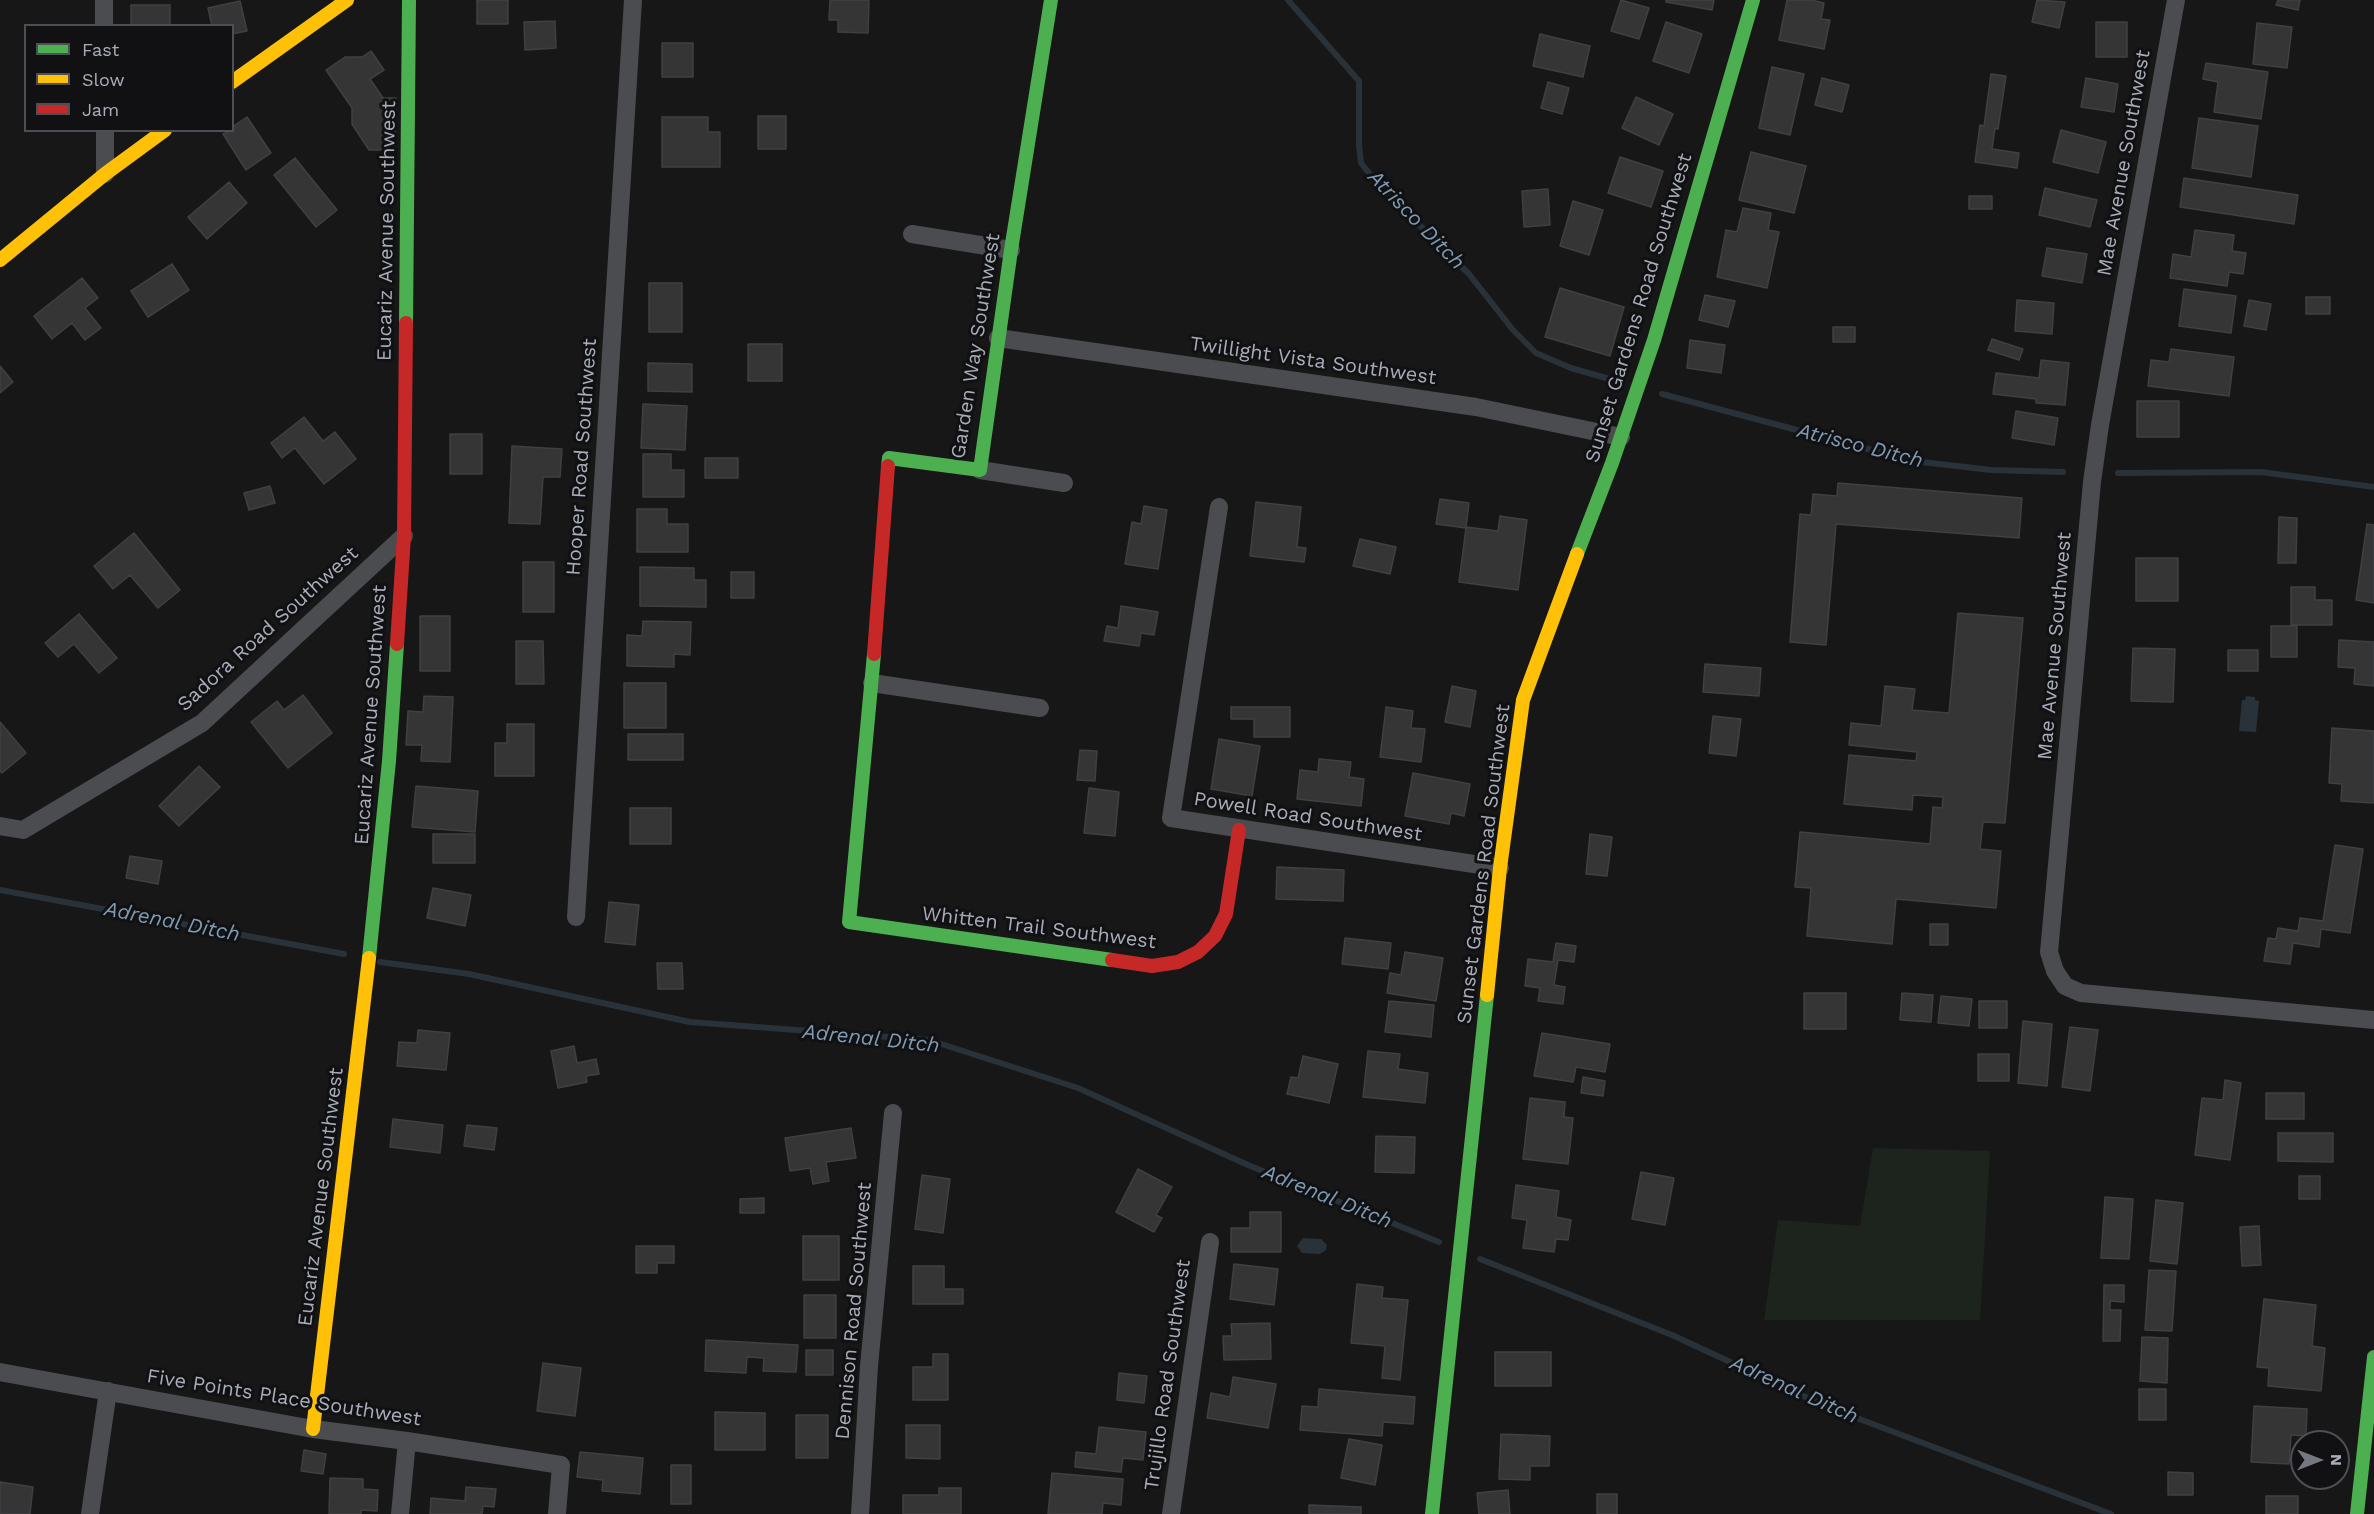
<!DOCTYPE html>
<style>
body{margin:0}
#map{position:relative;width:2374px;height:1514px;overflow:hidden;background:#171717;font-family:"Work Sans",sans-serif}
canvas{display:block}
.legend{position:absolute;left:24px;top:24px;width:210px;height:108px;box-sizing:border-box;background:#111113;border:2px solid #4d4f55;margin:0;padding:8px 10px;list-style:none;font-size:18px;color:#a8adb8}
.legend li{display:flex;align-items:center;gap:12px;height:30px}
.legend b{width:30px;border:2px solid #4d4f55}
.north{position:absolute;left:2290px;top:1430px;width:60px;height:60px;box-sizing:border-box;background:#111113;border:2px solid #4d4f55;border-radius:50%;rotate:90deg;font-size:16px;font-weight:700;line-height:24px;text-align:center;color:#a8adb8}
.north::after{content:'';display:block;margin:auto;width:21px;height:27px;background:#757880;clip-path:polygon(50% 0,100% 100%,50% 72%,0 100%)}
</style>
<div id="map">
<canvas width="2374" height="1514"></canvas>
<ul class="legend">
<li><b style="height:8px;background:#4caf50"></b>Fast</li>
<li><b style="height:8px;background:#ffc107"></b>Slow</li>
<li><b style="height:8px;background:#c62828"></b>Jam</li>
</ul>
<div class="north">N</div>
</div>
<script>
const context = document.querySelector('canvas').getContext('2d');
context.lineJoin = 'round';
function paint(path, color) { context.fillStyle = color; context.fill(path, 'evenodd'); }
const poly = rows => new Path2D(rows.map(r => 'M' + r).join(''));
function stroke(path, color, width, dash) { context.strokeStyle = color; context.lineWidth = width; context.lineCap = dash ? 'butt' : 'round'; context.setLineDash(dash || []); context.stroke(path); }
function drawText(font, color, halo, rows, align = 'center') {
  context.font = font + ' "Work Sans",sans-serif'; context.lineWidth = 6; context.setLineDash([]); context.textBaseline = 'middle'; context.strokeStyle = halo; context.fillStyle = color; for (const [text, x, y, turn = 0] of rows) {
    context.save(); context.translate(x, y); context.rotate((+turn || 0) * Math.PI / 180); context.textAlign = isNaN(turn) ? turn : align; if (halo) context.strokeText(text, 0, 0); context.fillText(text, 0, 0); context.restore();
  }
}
const green = poly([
 [1873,1148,1990,1151,1980,1320,1764,1320,1778,1220,1860,1226]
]);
const water = poly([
 [2246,696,2255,697,2255,700,2259,701,2256,732,2239,731,2242,700,2245,700],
 [1303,1238,1321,1239,1327,1245,1326,1250,1320,1254,1302,1253,1297,1246]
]);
const stream = poly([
 [1288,0,1359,81,1359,145,1361,163,1376,182,1469,274,1513,330,1536,353,1571,368,1620,382],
 [1662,394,1913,461,1991,470,2063,472],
 [2118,473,2261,472,2374,487],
 [0,890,344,954],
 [380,962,469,974,690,1022,929,1040,1078,1088,1248,1165,1439,1242],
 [1480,1259,1672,1335,1825,1406,2111,1514]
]);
const building = poly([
 [477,0,508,0,508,24,477,24,477,0],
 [830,0,869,0,868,33,838,32,838,20,829,20,830,0],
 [1621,0,1649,8,1639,39,1611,31,1621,0],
 [1666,0,1714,0,1712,10,1666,2,1666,0],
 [1787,0,1811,0,1824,3,1821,19,1830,20,1824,49,1779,40,1787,0],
 [2037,0,2065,2,2059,28,2032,22,2037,0],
 [2278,0,2300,0,2298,10,2276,5,2278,0],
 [240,1,247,31,232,34,232,26,212,26,208,8,240,1],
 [131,5,170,5,170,26,131,26,131,5],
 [555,21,556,48,525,50,524,22,555,21],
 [1666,22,1702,34,1689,73,1653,61,1666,22],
 [2096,22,2127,22,2127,57,2096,57,2096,22],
 [2257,23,2292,27,2287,68,2253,64,2257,23],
 [1540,34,1590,46,1583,77,1533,66,1540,34],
 [662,43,693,43,693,77,662,77,662,43],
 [371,51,384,70,370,79,383,98,396,98,395,150,369,150,352,124,352,108,326,70,345,57,362,57,371,51],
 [2206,63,2268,72,2261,119,2214,112,2218,82,2203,79,2206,63],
 [1772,67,1804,74,1790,135,1759,128,1772,67],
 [1991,74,2006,76,1998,129,1995,128,1992,149,2019,153,2017,168,1975,162,1980,125,1984,126,1991,74],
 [1822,78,1849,85,1842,112,1815,105,1822,78],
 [2086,78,2118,84,2114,112,2081,107,2086,78],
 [1548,82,1569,88,1562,114,1541,108,1548,82],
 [1636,97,1673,114,1659,145,1622,128,1636,97],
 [758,116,786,116,786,149,758,149,758,116],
 [247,117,271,153,246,170,223,134,232,130,232,127,247,117],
 [662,117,708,117,708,132,720,132,720,167,662,167,662,117],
 [2199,118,2258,126,2251,177,2192,168,2199,118],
 [2061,130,2106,142,2098,173,2053,162,2061,130],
 [1751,152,1806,166,1794,213,1739,200,1751,152],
 [1620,157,1663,171,1651,207,1608,193,1620,157],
 [295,158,337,210,316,227,274,175,295,158],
 [2184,178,2298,195,2294,224,2180,207,2184,178],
 [229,182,247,203,207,239,188,217,229,182],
 [2045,188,2097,200,2090,227,2039,215,2045,188],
 [1548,189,1550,225,1524,227,1522,191,1548,189],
 [1969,196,1992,196,1992,209,1969,209,1969,196],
 [1573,201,1603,210,1589,255,1560,246,1573,201],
 [1743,208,1771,213,1768,230,1779,232,1767,288,1717,277,1726,230,1737,232,1743,208],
 [2195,230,2234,235,2232,251,2246,253,2243,274,2229,272,2227,286,2170,278,2173,254,2191,257,2195,230],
 [2047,248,2087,254,2082,283,2042,276,2047,248],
 [172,264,189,290,148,317,131,291,172,264],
 [82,278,98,298,85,308,101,328,85,340,72,323,52,339,34,316,82,278],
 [649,283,682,283,682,332,649,332,649,283],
 [1560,288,1624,307,1610,356,1545,337,1560,288],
 [2184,289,2236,296,2231,333,2179,326,2184,289],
 [1705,295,1735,301,1728,327,1699,320,1705,295],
 [2306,297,2330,297,2330,314,2306,314,2306,297],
 [2017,300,2054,303,2052,334,2015,331,2017,300],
 [2249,300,2271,304,2266,330,2244,326,2249,300],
 [1833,327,1855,327,1855,342,1833,342,1833,327],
 [1992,339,2023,349,2019,360,1988,350,1992,339],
 [1690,340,1725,345,1721,373,1687,368,1690,340],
 [748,344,782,344,782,381,748,381,748,344],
 [2171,349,2234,357,2229,396,2148,386,2151,360,2169,362,2171,349],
 [2041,360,2069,363,2065,405,2036,403,2036,399,1993,394,1996,373,2039,378,2041,360],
 [648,363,692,364,692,392,648,391,648,363],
 [0,366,13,382,0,393,0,366],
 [2137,401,2179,401,2179,437,2137,437,2137,401],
 [643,404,687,406,685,450,641,448,643,404],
 [2016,411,2058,418,2054,445,2012,438,2016,411],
 [304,417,323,441,335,432,356,459,324,484,295,448,282,458,271,443,304,417],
 [450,434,482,434,482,474,450,474,450,434],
 [512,446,562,449,560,477,543,477,540,524,509,523,512,446],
 [643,454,671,454,671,470,684,470,684,497,643,497,643,454],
 [705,458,738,458,738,478,705,478,705,458],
 [1838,483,2022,498,2019,538,1836,524,1826,645,1790,642,1800,514,1811,515,1813,494,1837,496,1838,483],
 [270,486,275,503,249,510,244,493,270,486],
 [1440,499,1469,503,1466,527,1498,531,1500,516,1527,520,1518,590,1459,582,1466,528,1436,524,1440,499],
 [1256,502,1301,507,1297,547,1306,548,1304,562,1250,556,1256,502],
 [1144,506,1167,510,1158,569,1125,564,1132,522,1141,524,1144,506],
 [637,509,667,509,667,524,688,524,688,552,637,552,637,509],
 [2279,517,2297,518,2296,563,2278,563,2279,517],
 [2367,524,2374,525,2374,603,2356,600,2367,524],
 [134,533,180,590,158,608,130,575,113,589,94,566,134,533],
 [1360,539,1396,547,1390,574,1353,566,1360,539],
 [2136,558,2178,558,2178,601,2136,601,2136,558],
 [523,562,554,562,554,612,523,612,523,562],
 [640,567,694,568,694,580,706,580,706,607,640,606,640,567],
 [731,572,754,572,754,598,731,598,731,572],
 [2291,587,2315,587,2315,600,2332,600,2332,625,2291,625,2291,587],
 [1121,606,1158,612,1154,635,1141,633,1139,646,1104,641,1107,626,1118,628,1121,606],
 [1958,613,2023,618,2005,823,1983,822,1980,849,2001,851,1996,908,1896,899,1892,944,1807,936,1811,888,1795,887,1800,832,1930,844,1933,807,1942,808,1943,797,1913,795,1912,810,1844,804,1849,755,1916,761,1917,752,1849,745,1851,723,1881,726,1885,686,1915,689,1912,710,1949,713,1958,613],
 [79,614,117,658,99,673,74,644,58,657,45,643,79,614],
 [420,616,450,616,450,671,420,671,420,616],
 [643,621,691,622,690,655,674,654,674,667,627,666,627,635,642,636,643,621],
 [2271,626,2297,626,2297,657,2271,657,2271,626],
 [2339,640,2374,642,2374,686,2354,684,2355,668,2338,667,2339,640],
 [516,641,543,641,544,684,516,684,516,641],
 [2133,648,2175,649,2173,702,2131,701,2133,648],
 [2228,650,2258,650,2258,671,2228,671,2228,650],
 [1705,664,1761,668,1759,696,1703,692,1705,664],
 [624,683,666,683,666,728,624,728,624,683],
 [1452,686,1476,691,1470,727,1445,722,1452,686],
 [303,695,332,733,288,768,251,722,277,701,284,710,303,695],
 [424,696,453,697,450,762,421,761,422,745,406,745,408,711,423,712,424,696],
 [1231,707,1290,707,1290,737,1254,737,1254,719,1231,719,1231,707],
 [1386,707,1413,711,1411,728,1425,729,1421,762,1380,757,1386,707],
 [1713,716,1741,719,1736,756,1709,753,1713,716],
 [0,722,26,753,2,773,0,771,0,722],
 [507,724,534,724,534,776,495,776,495,743,507,743,507,724],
 [2332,728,2374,731,2374,803,2341,801,2342,784,2329,783,2332,728],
 [628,734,683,734,683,760,628,760,628,734],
 [1219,739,1260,746,1252,796,1211,789,1219,739],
 [1080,750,1097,751,1095,781,1077,780,1080,750],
 [1319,759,1351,762,1349,777,1364,779,1361,806,1297,799,1300,770,1318,772,1319,759],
 [199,766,220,787,179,826,159,806,199,766],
 [1413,773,1470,784,1464,816,1451,813,1449,824,1405,816,1413,773],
 [416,786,478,791,475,832,412,827,416,786],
 [1089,788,1119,792,1115,836,1084,833,1089,788],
 [630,808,671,808,671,844,630,844,630,808],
 [433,834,475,834,475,863,433,863,433,834],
 [1590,834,1612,837,1607,876,1586,874,1590,834],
 [2335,845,2363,849,2350,933,2321,929,2319,947,2293,943,2290,964,2264,961,2268,938,2276,939,2278,928,2298,931,2300,918,2323,921,2335,845],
 [130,856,162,861,158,884,126,878,130,856],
 [1277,867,1344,870,1343,901,1276,899,1277,867],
 [433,888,471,895,465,926,427,918,433,888],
 [609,902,639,905,635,945,605,942,609,902],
 [1930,924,1948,924,1948,945,1930,945,1930,924],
 [1345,938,1391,943,1388,969,1342,964,1345,938],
 [1556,943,1576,946,1574,962,1558,960,1554,985,1565,987,1563,1004,1538,1001,1540,988,1525,986,1528,959,1553,962,1556,943],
 [1405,952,1443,958,1436,1001,1387,993,1390,973,1401,975,1405,952],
 [657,963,682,963,683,989,658,989,657,963],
 [1804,993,1846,993,1846,1029,1804,1029,1804,993],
 [1902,993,1933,995,1931,1022,1900,1020,1902,993],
 [1941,996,1972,999,1969,1026,1938,1023,1941,996],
 [1389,1001,1434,1005,1431,1037,1385,1032,1389,1001],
 [1979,1001,2007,1001,2007,1028,1979,1028,1979,1001],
 [2023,1021,2052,1024,2047,1086,2018,1083,2023,1021],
 [2070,1027,2098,1030,2090,1091,2062,1087,2070,1027],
 [418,1030,450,1033,446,1070,397,1066,399,1042,417,1043,418,1030],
 [1542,1033,1610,1044,1605,1072,1576,1067,1573,1082,1534,1076,1542,1033],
 [574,1046,577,1063,596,1059,599,1074,586,1076,587,1082,558,1088,551,1051,574,1046],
 [1368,1051,1400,1054,1398,1069,1428,1073,1425,1103,1363,1097,1368,1051],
 [1978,1054,2009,1054,2009,1081,1978,1081,1978,1054],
 [1303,1056,1338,1064,1329,1103,1287,1094,1291,1077,1298,1078,1303,1056],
 [1583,1077,1605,1081,1603,1096,1581,1093,1583,1077],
 [2225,1080,2241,1083,2230,1160,2195,1155,2202,1098,2223,1100,2225,1080],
 [2266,1093,2304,1093,2304,1119,2266,1119,2266,1093],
 [1530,1098,1565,1102,1564,1117,1573,1118,1568,1164,1523,1159,1530,1098],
 [393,1119,443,1125,440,1153,390,1147,393,1119],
 [467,1125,497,1128,494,1150,464,1146,467,1125],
 [851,1128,856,1158,826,1162,829,1181,813,1184,810,1168,790,1171,785,1138,851,1128],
 [2278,1133,2333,1133,2333,1162,2278,1161,2278,1133],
 [1376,1136,1415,1137,1414,1173,1375,1172,1376,1136],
 [1138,1169,1172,1187,1156,1215,1162,1218,1154,1232,1116,1212,1138,1169],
 [1641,1172,1674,1178,1665,1225,1632,1219,1641,1172],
 [922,1175,950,1179,943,1233,915,1229,922,1175],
 [2299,1176,2320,1176,2320,1199,2299,1199,2299,1176],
 [1516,1185,1559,1191,1556,1217,1571,1220,1568,1240,1556,1239,1554,1252,1523,1248,1527,1220,1512,1218,1516,1185],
 [2105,1197,2133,1199,2129,1259,2101,1258,2105,1197],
 [764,1198,764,1213,740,1213,740,1199,764,1198],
 [2156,1200,2183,1203,2177,1264,2150,1261,2156,1200],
 [1250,1212,1281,1212,1281,1252,1231,1252,1231,1228,1250,1228,1250,1212],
 [2259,1226,2261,1265,2242,1266,2240,1227,2259,1226],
 [803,1236,839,1236,839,1280,803,1280,803,1236],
 [636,1246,674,1246,674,1263,657,1263,657,1273,636,1273,636,1246],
 [1234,1264,1278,1269,1274,1305,1230,1299,1234,1264],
 [913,1266,944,1266,944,1289,963,1289,963,1304,913,1304,913,1266],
 [2149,1270,2176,1271,2172,1331,2145,1330,2149,1270],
 [1357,1284,1383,1287,1382,1298,1408,1300,1400,1380,1382,1378,1385,1346,1351,1343,1357,1284],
 [2104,1285,2124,1285,2124,1302,2110,1301,2110,1310,2121,1310,2120,1341,2103,1341,2104,1285],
 [804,1295,836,1295,836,1338,804,1338,804,1295],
 [2264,1299,2316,1305,2312,1346,2325,1348,2321,1391,2268,1386,2269,1368,2257,1367,2264,1299],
 [1270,1323,1271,1359,1224,1360,1223,1336,1232,1336,1231,1324,1270,1323],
 [2142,1337,2168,1338,2167,1383,2140,1381,2142,1337],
 [706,1340,798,1345,796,1372,763,1371,764,1358,747,1357,746,1373,705,1371,706,1340],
 [806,1350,833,1350,833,1375,806,1375,806,1350],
 [1495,1352,1551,1352,1551,1386,1495,1386,1495,1352],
 [933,1354,948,1354,948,1400,913,1400,913,1367,933,1367,933,1354],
 [543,1363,581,1368,575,1416,537,1411,543,1363],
 [1119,1373,1147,1376,1144,1403,1117,1400,1119,1373],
 [1233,1377,1276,1384,1268,1428,1207,1418,1211,1393,1230,1397,1233,1377],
 [1319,1389,1415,1397,1413,1424,1383,1422,1382,1436,1300,1430,1302,1406,1318,1407,1319,1389],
 [2139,1389,2166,1389,2166,1420,2139,1420,2139,1389],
 [2254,1406,2307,1409,2306,1436,2291,1435,2289,1464,2251,1462,2254,1406],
 [715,1412,765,1413,765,1450,715,1450,715,1412],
 [796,1415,828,1415,828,1458,796,1458,796,1415],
 [906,1425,940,1425,940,1459,906,1458,906,1425],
 [1099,1427,1146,1432,1143,1460,1123,1458,1121,1472,1075,1467,1076,1452,1096,1454,1099,1427],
 [1501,1434,1550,1436,1549,1466,1530,1466,1530,1480,1499,1479,1501,1434],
 [1349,1439,1382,1445,1375,1485,1341,1478,1349,1439],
 [304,1450,326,1454,323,1474,301,1471,304,1450],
 [580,1452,643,1458,640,1494,602,1491,603,1480,577,1477,580,1452],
 [671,1465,691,1465,691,1504,671,1504,671,1465],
 [2168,1472,2193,1473,2193,1495,2168,1495,2168,1472],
 [1052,1473,1123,1479,1121,1505,1103,1503,1102,1514,1048,1514,1052,1473],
 [330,1478,363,1479,363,1489,378,1490,377,1511,361,1510,361,1514,329,1514,330,1478],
 [0,1482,33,1487,30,1514,0,1514,0,1482],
 [466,1487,496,1489,494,1507,483,1506,482,1514,430,1514,431,1498,465,1501,466,1487],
 [939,1488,961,1488,961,1514,903,1514,903,1495,939,1495,939,1488],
 [1508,1490,1510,1514,1479,1514,1477,1493,1508,1490],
 [1597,1494,1617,1494,1617,1514,1597,1514,1597,1494],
 [2266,1496,2298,1496,2298,1514,2266,1514,2266,1496],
 [1309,1505,1361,1507,1361,1514,1309,1514,1309,1505]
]);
const street = poly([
 [104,0,104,26],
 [2176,0,2100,425,2092,482,2049,952,2055,971,2065,986,2081,993,2374,1020],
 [105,130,105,174],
 [912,234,1011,250],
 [998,338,1476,407,1621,437],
 [980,470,1064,483],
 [1219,507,1171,818,1500,868],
 [872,683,1040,708],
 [0,826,23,830,202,723,404,536],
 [576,917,633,0],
 [0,1372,313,1429,407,1441,561,1465,557,1514],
 [90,1514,108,1391],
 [400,1514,407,1441],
 [860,1514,869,1366,893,1113],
 [1171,1514,1210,1242]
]);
const fast = poly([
 [406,323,409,0],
 [888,466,889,458,980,470,1011,250,1051,0],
 [1577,554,1612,463,1654,340,1753,0],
 [874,654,849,922,1112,960],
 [369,958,389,761,397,644],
 [1432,1514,1487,995],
 [2357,1514,2374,1357]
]);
const slow = poly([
 [232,82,347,0],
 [0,260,105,174,165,130],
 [1487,995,1500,868,1523,700,1577,554],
 [313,1429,369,958]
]);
const jam = poly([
 [397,644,404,536,406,323],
 [874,654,888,466],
 [1112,960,1152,966,1178,962,1198,952,1215,936,1226,914,1239,830]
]);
const streetNames = [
 ["Mae Avenue Southwest",2124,163,-80],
 ["Eucariz Avenue Southwest",387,231,-89],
 ["Sunset Gardens Road Southwest",1639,308,-73],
 ["Garden Way Southwest",976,346,-81],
 ["Twillight Vista Southwest",1313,361,8],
 ["Hooper Road Southwest",582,457,-86],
 ["Sadora Road Southwest",268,629,-42],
 ["Mae Avenue Southwest",2055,646,-85],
 ["Eucariz Avenue Southwest",371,715,-86],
 ["Powell Road Southwest",1308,817,9],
 ["Sunset Gardens Road Southwest",1484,864,-83],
 ["Whitten Trail Southwest",1039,928,7],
 ["Eucariz Avenue Southwest",321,1197,-83],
 ["Dennison Road Southwest",854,1311,-85],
 ["Trujillo Road Southwest",1168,1375,-82],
 ["Five Points Place Southwest",284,1398,9]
];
const waterNames = [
 ["Atrisco Ditch",1416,220,46],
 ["Atrisco Ditch",1860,446,14],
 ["Adrenal Ditch",172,922,11],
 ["Adrenal Ditch",871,1039,6],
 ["Adrenal Ditch",1327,1197,22],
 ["Adrenal Ditch",1794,1390,24]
];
paint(green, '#1d241e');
paint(water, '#2a3239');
stroke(stream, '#2a3239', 6);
paint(building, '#353536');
stroke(building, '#3f4043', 1.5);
stroke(street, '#4b4c50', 18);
stroke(fast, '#4caf50', 14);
stroke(slow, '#ffc107', 14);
stroke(jam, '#c62828', 14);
drawText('20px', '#a8adb8', '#111113', streetNames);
drawText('italic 21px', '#7f9bb3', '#111113', waterNames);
</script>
